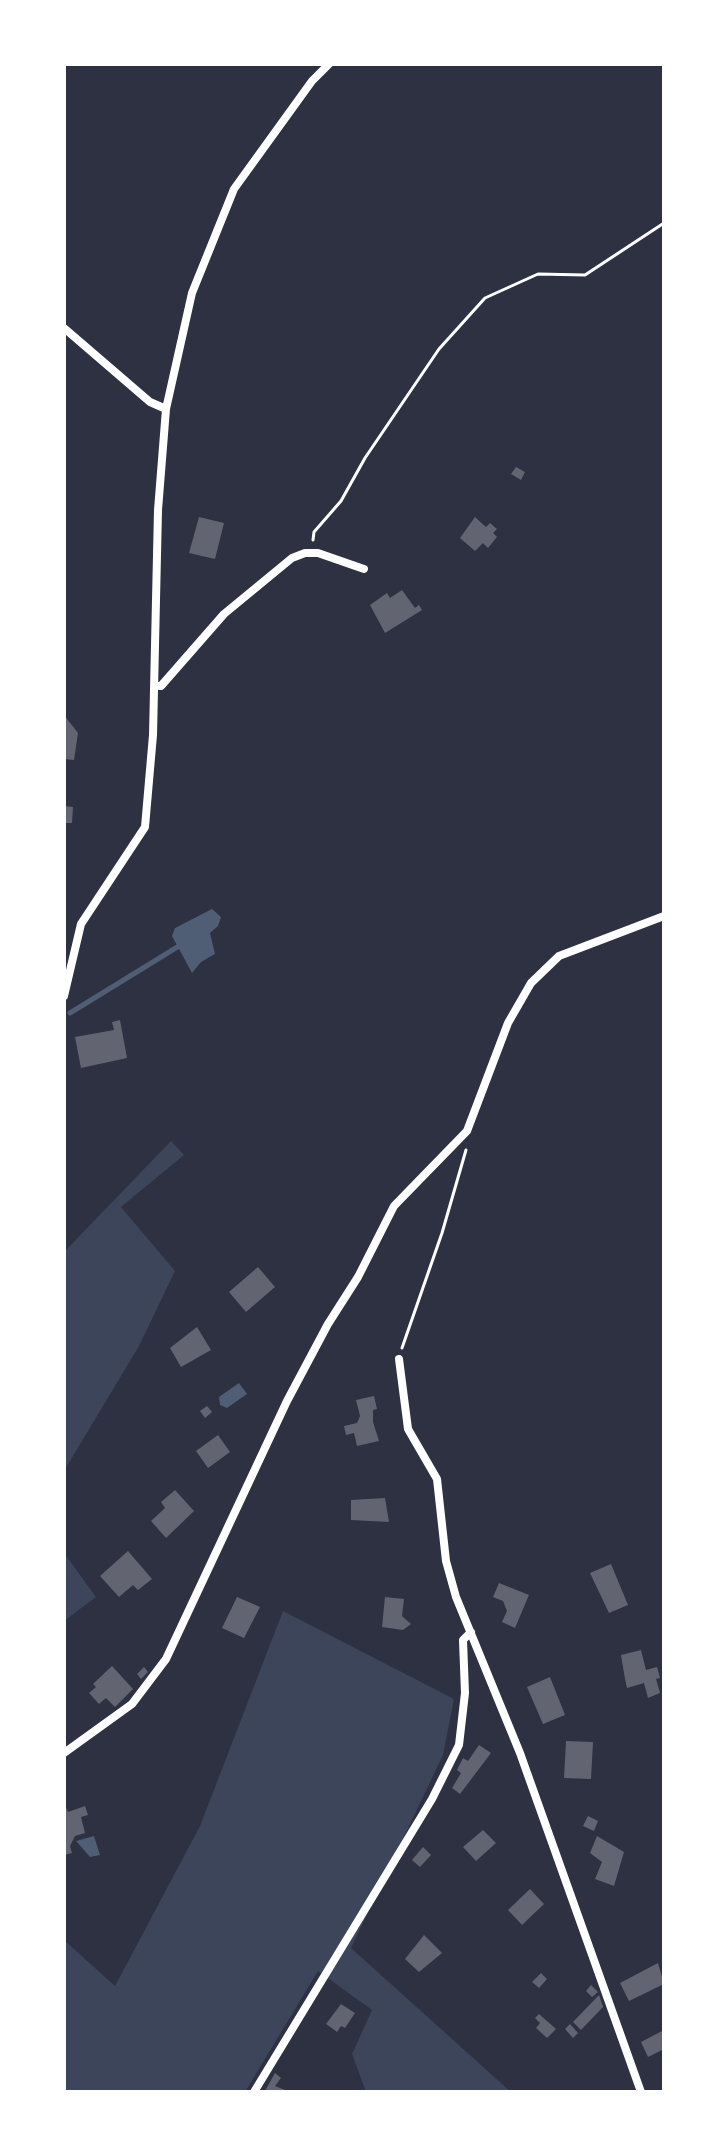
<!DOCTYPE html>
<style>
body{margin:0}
#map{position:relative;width:728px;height:2156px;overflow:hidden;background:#2d3142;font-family:"Asap Condensed",sans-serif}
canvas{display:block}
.frame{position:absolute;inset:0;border:66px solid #fff;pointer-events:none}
</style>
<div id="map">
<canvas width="728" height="2156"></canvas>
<div class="frame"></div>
</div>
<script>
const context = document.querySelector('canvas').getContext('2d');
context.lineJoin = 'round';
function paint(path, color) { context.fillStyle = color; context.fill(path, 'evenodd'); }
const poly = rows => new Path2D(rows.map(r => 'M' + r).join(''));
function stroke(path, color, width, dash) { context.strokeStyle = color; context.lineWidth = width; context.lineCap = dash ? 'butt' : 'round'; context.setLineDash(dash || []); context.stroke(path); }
const green = poly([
 [171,1141,184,1155,121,1207,175,1271,139,1346,64,1471,64,1252],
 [64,1553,96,1597,64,1621],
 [283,1611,454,1699,443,1755,351,1948,511,2092,366,2092,352,2054,372,2010,318,1971,245,2092,64,2092,64,1940,115,1986,200,1826]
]);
const water = poly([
 [212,909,221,917,218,926,210,933,215,954,201,962,192,973,172,936,175,928],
 [239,1383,247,1394,227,1408,220,1405,219,1397],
 [94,1836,100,1855,90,1857,76,1841]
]);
const stream = poly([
 [70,1013,179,946]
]);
const building = poly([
 [516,467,525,472,521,480,511,474],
 [199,517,224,523,215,559,189,553],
 [475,517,486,527,490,523,497,529,493,533,497,537,488,548,483,543,475,551,460,538],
 [402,590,415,608,419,605,422,610,385,633,370,605,387,593,390,598],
 [64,715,78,733,74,760,64,759],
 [64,806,73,807,72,823,64,823],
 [120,1020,127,1058,81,1068,75,1037,114,1030,112,1022],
 [258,1267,275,1287,246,1312,229,1292],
 [197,1327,211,1350,181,1367,170,1348],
 [374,1396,377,1409,373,1410,373,1422,379,1441,357,1446,354,1433,346,1435,344,1426,357,1423,360,1416,356,1400],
 [207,1406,212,1412,205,1418,200,1411],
 [218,1435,230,1452,208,1468,196,1451],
 [175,1490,194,1511,166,1538,151,1521,165,1508,161,1502],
 [385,1498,389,1522,351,1520,351,1500],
 [128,1551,152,1579,138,1590,133,1585,119,1597,100,1576],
 [611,1564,628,1605,609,1613,590,1573],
 [499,1583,529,1595,515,1628,502,1622,507,1611,503,1601,493,1597],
 [237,1597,260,1607,244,1638,222,1628],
 [385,1597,404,1599,402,1616,411,1624,403,1630,382,1627],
 [641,1650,646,1670,657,1667,660,1678,656,1679,660,1693,648,1698,644,1683,627,1688,625,1679,621,1655],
 [112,1666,133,1689,115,1707,106,1698,99,1704,89,1693,96,1687,93,1684],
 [144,1667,148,1672,141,1679,137,1674],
 [550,1677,565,1715,543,1724,527,1687],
 [566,1741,593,1742,591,1779,564,1778],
 [479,1745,491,1753,460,1794,452,1788,461,1773,457,1770,463,1758,468,1761],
 [64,1803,68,1812,85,1806,88,1815,81,1817,85,1833,75,1836,70,1846,72,1853,64,1855],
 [588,1816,598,1821,594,1831,583,1826],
 [483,1830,496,1843,476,1861,463,1847],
 [597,1836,624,1852,614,1886,595,1879,602,1862,590,1853],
 [423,1847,431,1855,420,1867,412,1860],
 [530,1889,544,1904,522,1925,508,1910],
 [424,1935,442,1953,419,1972,405,1959],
 [658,1963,664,1984,629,2001,620,1983],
 [541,1973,547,1979,539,1988,532,1982],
 [591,1985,598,1992,592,1997,586,1991],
 [599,1995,603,2007,581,2030,573,2022],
 [341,2004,355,2013,345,2028,341,2026,337,2032,326,2024],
 [539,2014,556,2029,547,2038,536,2028,540,2023,535,2018],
 [570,2024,578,2033,573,2038,565,2029],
 [664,2030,664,2049,648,2057,641,2042],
 [275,2073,281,2078,275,2086,290,2092,265,2091]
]);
const path = poly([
 [313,540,314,532,341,501,365,458,439,349,485,298,538,274,585,275,664,223],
 [402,1348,442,1233,466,1150]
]);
const minor = poly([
 [64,328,150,402,166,409],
 [156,686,161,686,224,614,292,558,305,553,318,553,364,569],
 [64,996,81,924,145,827,153,735,158,510,166,409,192,293,234,189,312,81,329,64],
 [399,1359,408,1429,437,1479,446,1561,456,1597,520,1753,641,2092],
 [64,1753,132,1704,166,1659,287,1401,328,1324,358,1277,394,1206,467,1131,508,1023,531,983,559,956,664,916],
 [254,2092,432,1799,459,1745,465,1693,463,1640,471,1632]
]);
paint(green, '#3c4559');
paint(water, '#4f5d75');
stroke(stream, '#4f5d75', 5);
paint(building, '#626471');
stroke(path, '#fff', 3);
stroke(minor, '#fff', 8);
</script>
